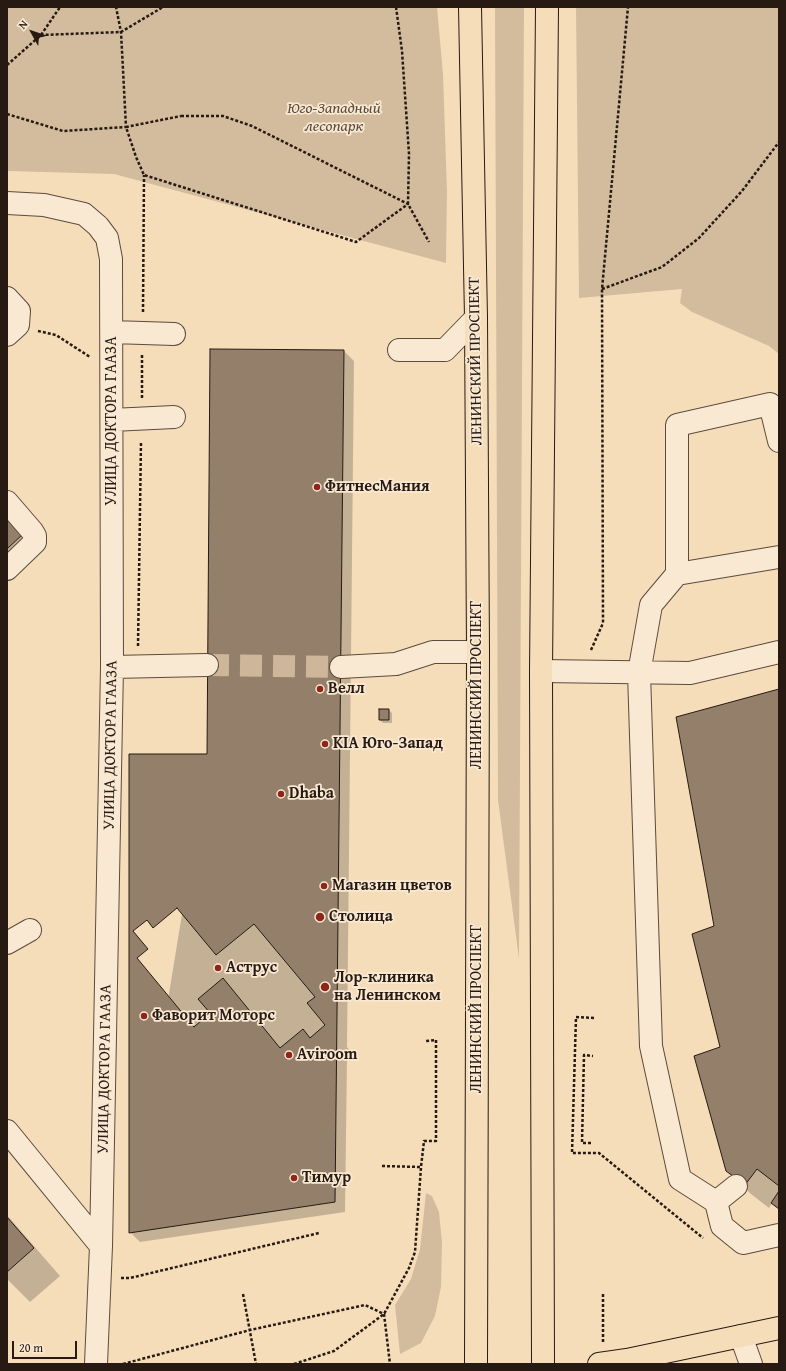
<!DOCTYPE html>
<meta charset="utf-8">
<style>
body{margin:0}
#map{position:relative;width:786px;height:1371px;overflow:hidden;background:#f6ddba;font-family:"Gentium Book Plus",serif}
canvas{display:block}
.frame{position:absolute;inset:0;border:8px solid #271a13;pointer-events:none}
.north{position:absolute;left:12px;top:12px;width:40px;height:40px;-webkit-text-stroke:3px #f9e9d2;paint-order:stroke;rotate:310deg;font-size:11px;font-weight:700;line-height:16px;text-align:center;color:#271a13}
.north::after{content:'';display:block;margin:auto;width:14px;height:18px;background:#271a13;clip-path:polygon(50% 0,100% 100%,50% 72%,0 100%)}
.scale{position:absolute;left:12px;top:1341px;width:65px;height:18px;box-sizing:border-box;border:2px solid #271a13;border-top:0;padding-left:5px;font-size:12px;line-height:14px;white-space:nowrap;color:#271a13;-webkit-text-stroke:3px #f9e9d2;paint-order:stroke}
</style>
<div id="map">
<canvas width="786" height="1371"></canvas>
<div class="frame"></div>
<div class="north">N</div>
<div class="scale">20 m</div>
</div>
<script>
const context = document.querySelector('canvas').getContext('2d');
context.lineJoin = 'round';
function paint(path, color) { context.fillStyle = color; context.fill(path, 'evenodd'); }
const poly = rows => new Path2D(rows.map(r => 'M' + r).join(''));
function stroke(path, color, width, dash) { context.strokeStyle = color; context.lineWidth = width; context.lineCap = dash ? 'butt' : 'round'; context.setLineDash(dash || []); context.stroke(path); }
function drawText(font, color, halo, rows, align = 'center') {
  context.font = font + ' "Gentium Book Plus",serif'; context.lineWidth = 3.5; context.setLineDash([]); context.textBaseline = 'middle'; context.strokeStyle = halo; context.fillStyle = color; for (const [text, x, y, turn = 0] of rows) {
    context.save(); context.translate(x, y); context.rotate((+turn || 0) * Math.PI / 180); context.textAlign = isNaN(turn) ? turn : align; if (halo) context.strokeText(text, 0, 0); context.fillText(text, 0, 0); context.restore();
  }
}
const green = poly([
 [7,7,437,7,443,74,447,191,446,263,114,174,7,171],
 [495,7,524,7,519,959,498,800],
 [576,7,779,7,779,354,769,346,692,312,680,303,682,289,579,298],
 [426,1193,432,1196,439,1212,442,1242,441,1287,435,1316,421,1343,400,1354,395,1305,411,1279,420,1249]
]);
const shadow = poly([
 [344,351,354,361,347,1047,353,1054,347,1059,345,1212,140,1242,130,1232,208,755],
 [7,513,34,544,7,568],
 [779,690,779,1210,772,1203,769,1208,751,1194,727,1171,715,927],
 [389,710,392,713,392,723,383,723,380,720],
 [7,1215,60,1276,30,1302,7,1279]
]);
const building = poly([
 [210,349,344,350,335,1202,129,1233,129,754,207,754,210,349],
 [7,513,24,533,7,549,7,513],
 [779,689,779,1186,757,1169,745,1185,726,1171,694,1056,720,1047,692,934,714,926,676,717,779,689],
 [379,709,389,709,389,720,379,720,379,709],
 [177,908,216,955,254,924,315,997,307,1003,325,1025,310,1038,303,1029,280,1048,223,978,198,999,210,1013,194,1027,137,958,148,949,133,931,147,920,153,928,177,908],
 [779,1191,779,1209,771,1203,779,1191],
 [7,1217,34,1248,7,1272,7,1217]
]);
const minorTunnel = poly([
 [207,665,341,667]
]);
const path = poly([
 [396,7,402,51,409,154,408,204,429,242],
 [41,35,60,7],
 [7,65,41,35,121,32,163,7],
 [7,114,63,131,126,127,121,32,116,7],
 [181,116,223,116,252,126,408,204,356,242,144,175,136,157,126,127,181,116],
 [602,289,662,267,699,238,742,191,779,142],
 [143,312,144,175],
 [38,331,56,335,90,357],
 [142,398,142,355],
 [138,646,141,441],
 [591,650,603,623,602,289,628,7],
 [594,1018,576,1017,572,1153,599,1153,703,1238],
 [591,1143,582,1143,584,1055,593,1056],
 [382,1166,421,1167],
 [121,1278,130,1278,319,1233],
 [243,1294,256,1364],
 [603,1342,603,1294],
 [123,1364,250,1330,365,1305,384,1314,390,1364],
 [294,1364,334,1351,384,1314,409,1268,415,1252,421,1167,424,1141,436,1141,436,1040,426,1041]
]);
const minor = poly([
 [7,203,44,205,84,214,98,226,107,238,111,259,112,667,101,1246,96,1364],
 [7,298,19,311,18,325,7,335],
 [112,332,174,334],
 [399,350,445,350,476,318],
 [112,420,174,417],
 [7,502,32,531,35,536,35,542,7,569],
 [677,574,779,557],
 [112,667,207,665],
 [341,667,396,664,433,652,478,652],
 [541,671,690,673,779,652],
 [7,943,30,930],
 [7,1131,101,1246],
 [736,1186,716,1202,722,1226,743,1243,779,1235],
 [716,1202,680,1179,651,1046,639,673,651,605,677,574,677,425,770,404,779,441],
 [741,1336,751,1364]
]);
const major = poly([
 [470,7,476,318,478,652,476,1364],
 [543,1364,541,671,547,7],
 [599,1364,627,1360,779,1328]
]);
const markers = [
 [317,487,4,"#8f2418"],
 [320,689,4,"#8f2418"],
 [325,744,4,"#8f2418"],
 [281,794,4,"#8f2418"],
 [324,886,4,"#8f2418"],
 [320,917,5,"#8f2418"],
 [218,968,4,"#8f2418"],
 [325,987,5,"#8f2418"],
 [144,1016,4,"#8f2418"],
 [289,1055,4,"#8f2418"],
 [294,1178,4,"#8f2418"]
];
const parkNames = [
 ["Юго-Западный",334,109],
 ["лесопарк",334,127]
];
const streetNames = [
 ["ЛЕНИНСКИЙ ПРОСПЕКТ",476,361,-91],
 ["УЛИЦА ДОКТОРА ГААЗА",112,421,-90],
 ["ЛЕНИНСКИЙ ПРОСПЕКТ",477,685,-90],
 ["УЛИЦА ДОКТОРА ГААЗА",111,745,-89],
 ["ЛЕНИНСКИЙ ПРОСПЕКТ",477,1009,-90],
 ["УЛИЦА ДОКТОРА ГААЗА",105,1069,-89]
];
const poiNames = [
 ["ФитнесМания",325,487],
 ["Велл",328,689],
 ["KIA Юго-Запад",333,744],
 ["Dhaba",289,794],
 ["Магазин цветов",332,886],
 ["Столица",329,917],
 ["Аструс",226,968],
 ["Лор-клиника",334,978],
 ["на Ленинском",334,996],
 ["Фаворит Моторс",152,1016],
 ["Aviroom",297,1055],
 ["Тимур",302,1178]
];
paint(green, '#d3bc9e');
paint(shadow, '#0003');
paint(building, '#937f6a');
stroke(building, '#271a13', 1);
stroke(minorTunnel, '#cdb699', 22, [22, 11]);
stroke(minor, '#5b4b3d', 24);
stroke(major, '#271a13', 24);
stroke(path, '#271a13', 2.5, [3, 2]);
stroke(minor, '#f9e9d2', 22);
stroke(major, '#f6ddba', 22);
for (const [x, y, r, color] of markers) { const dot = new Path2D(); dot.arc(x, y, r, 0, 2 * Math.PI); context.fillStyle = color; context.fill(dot); stroke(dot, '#f9e9d2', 1.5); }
drawText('italic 16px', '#5b4b3d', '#f9e9d2', parkNames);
drawText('16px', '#271a13', '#f9e9d2', streetNames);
drawText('bold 16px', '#271a13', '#f9e9d2', poiNames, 'left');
</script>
